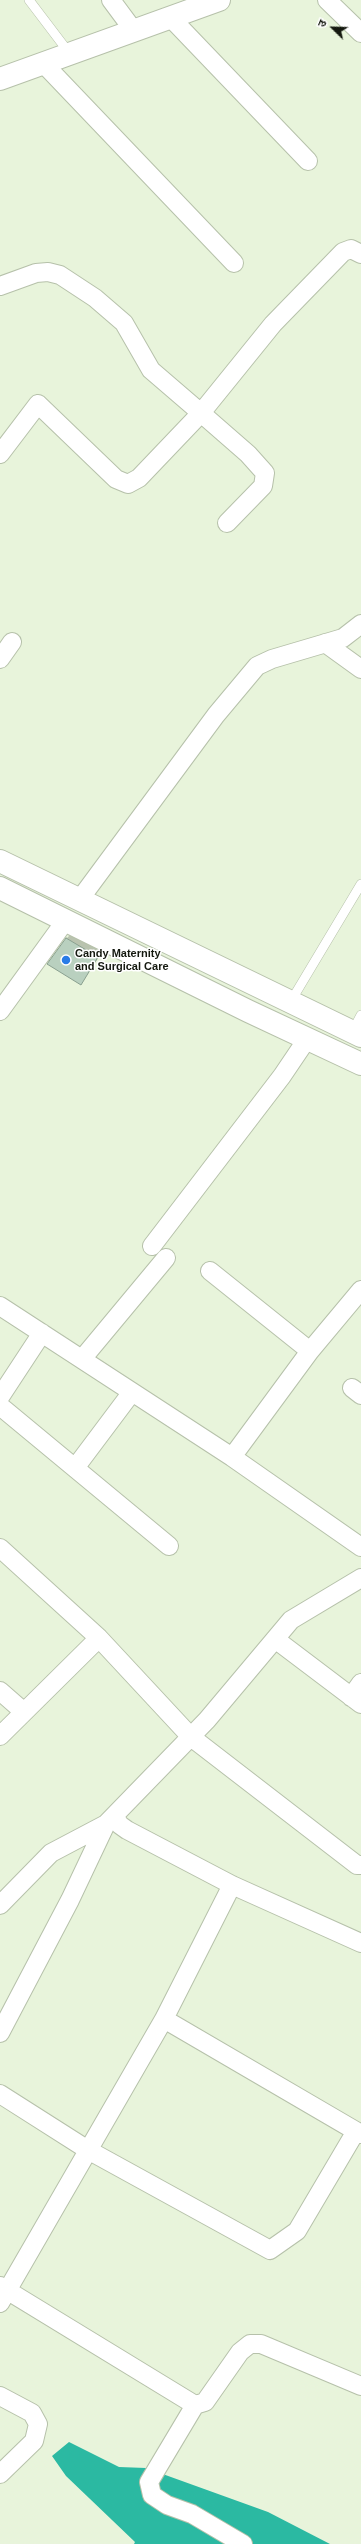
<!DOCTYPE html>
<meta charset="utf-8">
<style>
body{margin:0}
#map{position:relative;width:361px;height:2544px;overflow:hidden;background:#e8f4db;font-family:Helvetica,"Noto Sans Devanagari",sans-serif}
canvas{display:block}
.north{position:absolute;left:313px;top:8px;width:40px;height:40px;-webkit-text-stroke:3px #fff;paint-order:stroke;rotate:293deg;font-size:11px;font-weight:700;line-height:16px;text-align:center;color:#14180f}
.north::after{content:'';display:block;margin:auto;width:14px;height:18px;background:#14180f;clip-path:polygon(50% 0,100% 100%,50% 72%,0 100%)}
</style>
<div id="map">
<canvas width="361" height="2544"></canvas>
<div class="north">उ</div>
</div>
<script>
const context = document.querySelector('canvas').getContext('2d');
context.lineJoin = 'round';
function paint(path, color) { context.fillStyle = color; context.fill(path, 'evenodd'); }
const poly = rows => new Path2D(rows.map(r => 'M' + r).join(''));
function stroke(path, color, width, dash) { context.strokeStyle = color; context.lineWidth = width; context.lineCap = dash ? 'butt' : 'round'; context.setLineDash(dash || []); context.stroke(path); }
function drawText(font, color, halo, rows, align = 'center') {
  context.font = font + ' Helvetica,sans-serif'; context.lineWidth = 3; context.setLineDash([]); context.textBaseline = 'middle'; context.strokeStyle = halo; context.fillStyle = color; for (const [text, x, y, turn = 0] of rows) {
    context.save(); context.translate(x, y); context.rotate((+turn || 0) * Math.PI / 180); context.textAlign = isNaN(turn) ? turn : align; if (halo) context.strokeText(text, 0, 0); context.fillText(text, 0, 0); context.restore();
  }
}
const water = poly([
 [69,2442,119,2467,146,2468,268,2512,330,2544,134,2544,135,2542,66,2476,52,2456]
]);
const shadow = poly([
 [73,932,104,950,81,983,66,939]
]);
const building = poly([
 [66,938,98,957,81,985,47,964,66,938]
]);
const lane = poly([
 [29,0,70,54],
 [291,1001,361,884],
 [352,1032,361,1015]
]);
const street = poly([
 [111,0,134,31],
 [327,0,361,33],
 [170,17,308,161],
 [43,63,234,263],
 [0,286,36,273,48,272,60,275,95,298,124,323,151,370,201,413,273,324,343,252,351,249,361,254],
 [0,454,38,404,116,479,128,484,139,478,201,413,248,454,265,473,263,486,227,523],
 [325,643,361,669],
 [0,659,12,642],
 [80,899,216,715,257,666,272,659,343,638,361,624],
 [0,1011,66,920],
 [152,1246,282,1076,307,1039],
 [210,1271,310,1351],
 [0,1306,232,1457,361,1547],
 [82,1359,166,1258],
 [352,1388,361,1395],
 [0,1397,42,1333],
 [0,1406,169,1546],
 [232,1457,310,1351,361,1290],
 [75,1468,132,1392],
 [0,1548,99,1638,0,1736],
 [98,1637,191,1737,357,1865,361,1865],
 [275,1639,361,1704],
 [0,1691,24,1712],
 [351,1697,361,1683],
 [114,1816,120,1825,127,1830,232,1885,361,1943],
 [0,1905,51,1853,106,1824,207,1720,291,1620,361,1578],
 [164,2019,232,1885],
 [0,2033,70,1900,106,1824],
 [0,2094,88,2150,270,2250,297,2231,356,2131],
 [0,2286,195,2405,205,2402,240,2352,250,2344,261,2344,361,2386],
 [0,2303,164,2019,361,2134],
 [0,2396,32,2413,38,2424,34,2441,0,2474],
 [195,2405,149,2482,152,2495,167,2505,192,2514,243,2544]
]);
const secondary = poly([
 [0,79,219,0]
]);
const primary = poly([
 [0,861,361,1036],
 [0,888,248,1011,361,1064]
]);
const markers = [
 [66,960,5,"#297ce7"]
];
const poiNames = [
 ["Candy Maternity",75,954],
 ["and Surgical Care",75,967]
];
paint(water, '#2bb9a2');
paint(shadow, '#0003');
paint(building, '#b9d0bf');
stroke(building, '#899f8f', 1);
stroke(lane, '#b6c1aa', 10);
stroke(street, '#b6c1aa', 20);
stroke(secondary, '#b6c1aa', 24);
stroke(primary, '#b6c1aa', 24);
stroke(lane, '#fff', 9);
stroke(street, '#fff', 18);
stroke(secondary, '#fff', 22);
stroke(primary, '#fff', 22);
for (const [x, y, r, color] of markers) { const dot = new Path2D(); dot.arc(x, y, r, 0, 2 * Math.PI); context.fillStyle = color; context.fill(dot); stroke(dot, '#fff', 1.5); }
drawText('bold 11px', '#14180f', '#fff', poiNames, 'left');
</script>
